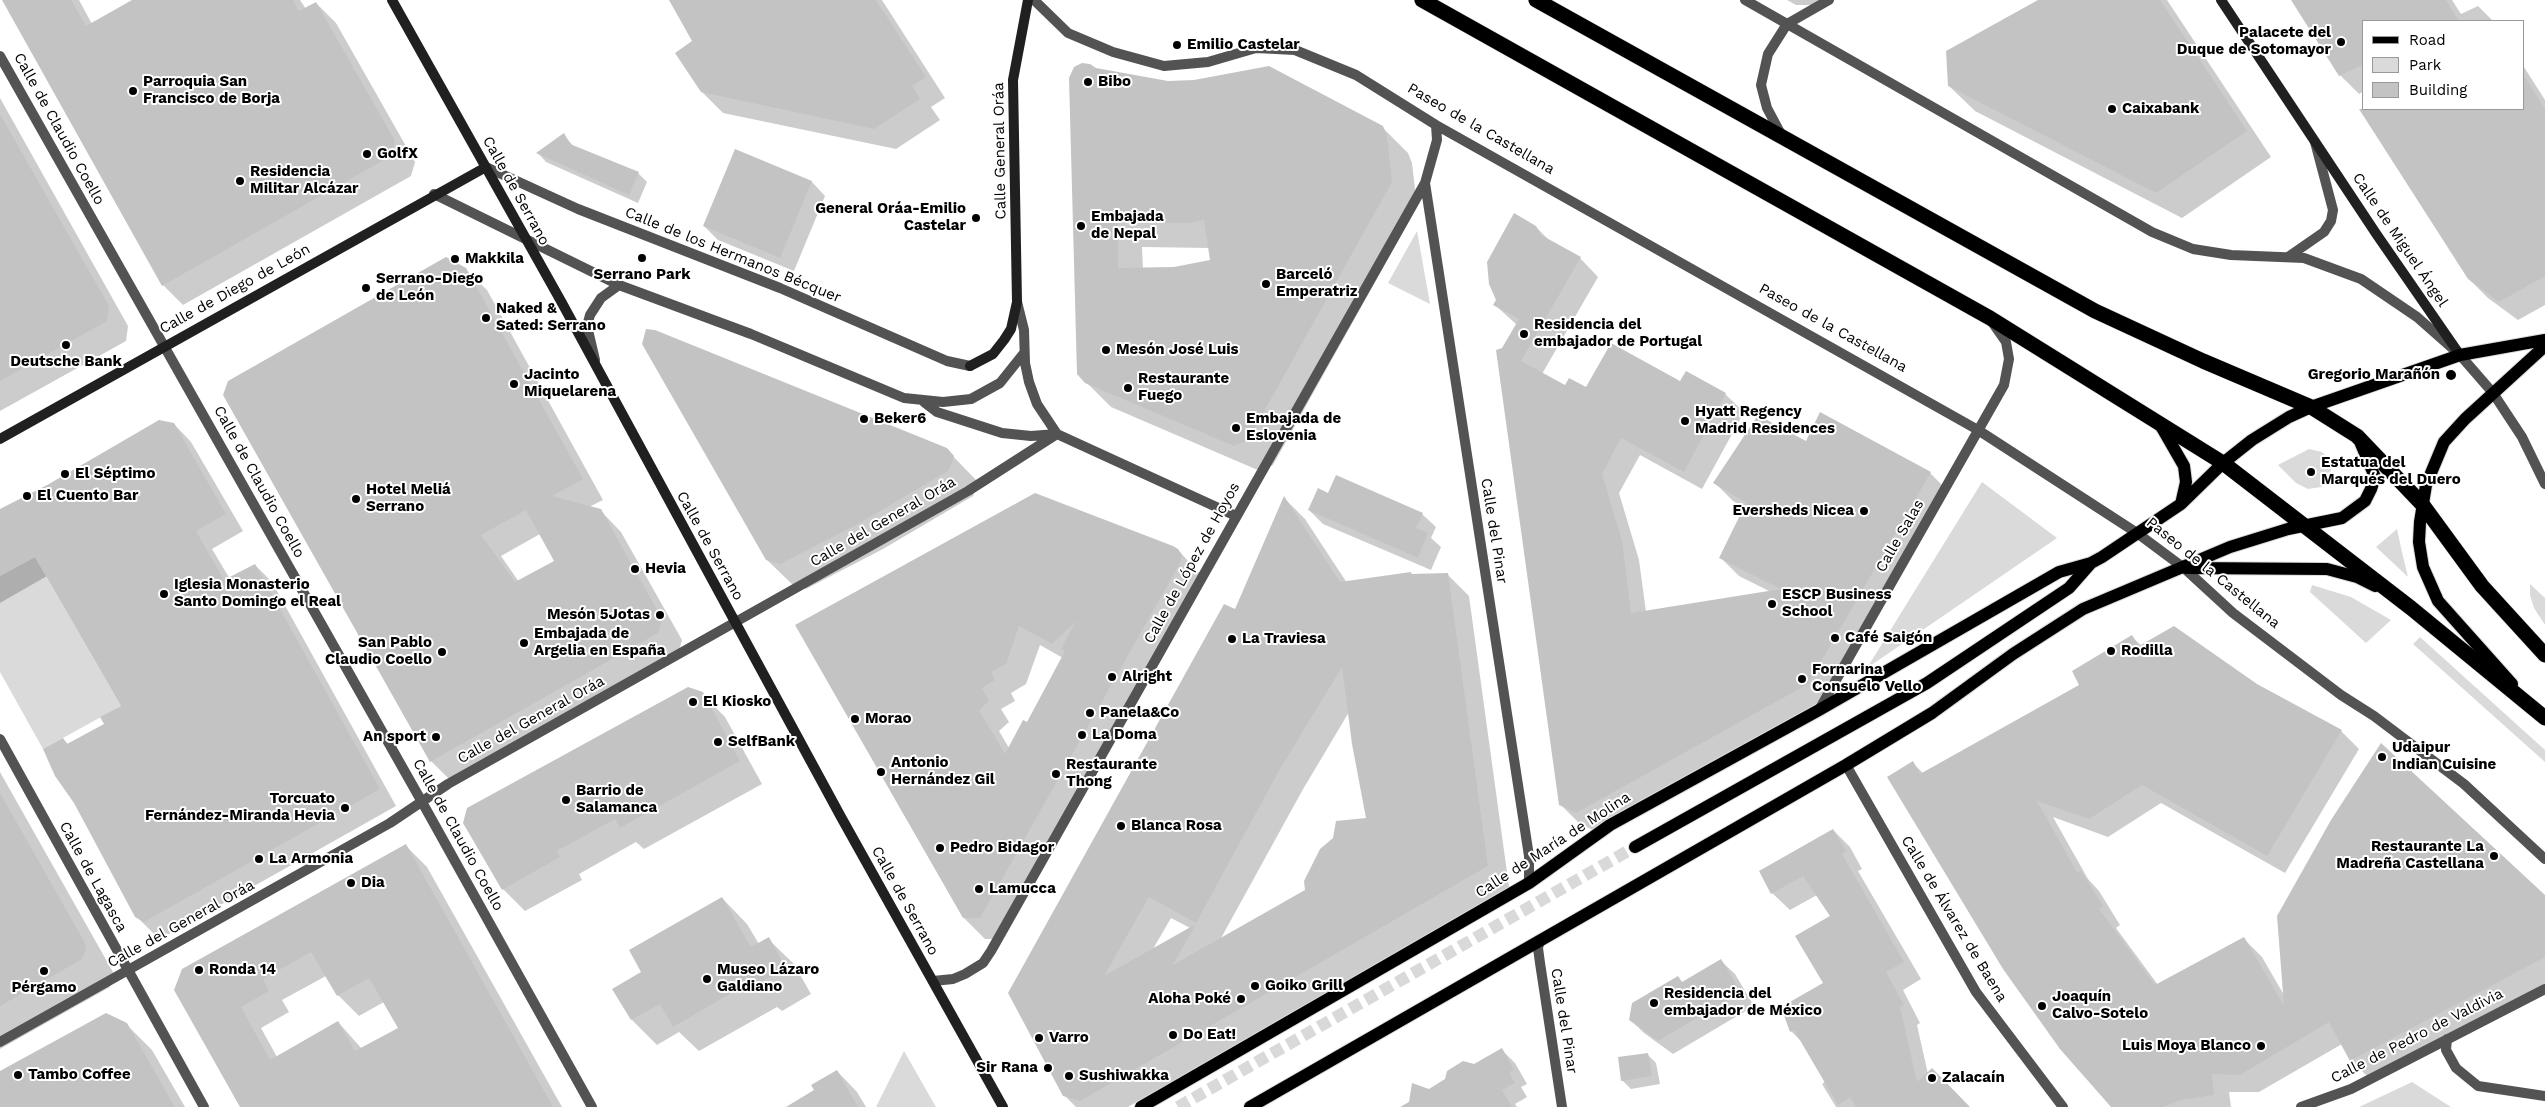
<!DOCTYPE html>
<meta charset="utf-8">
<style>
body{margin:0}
#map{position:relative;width:2545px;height:1107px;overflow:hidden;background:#fff;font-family:"Work Sans",sans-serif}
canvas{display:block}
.legend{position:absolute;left:2362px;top:20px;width:162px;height:90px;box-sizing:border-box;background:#fff;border:1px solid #999;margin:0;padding:6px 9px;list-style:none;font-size:15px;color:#000}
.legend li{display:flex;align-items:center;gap:10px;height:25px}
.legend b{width:25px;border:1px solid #999}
</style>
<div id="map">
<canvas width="2545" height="1107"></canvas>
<ul class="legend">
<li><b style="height:6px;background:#000"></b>Road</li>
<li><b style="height:14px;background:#dadada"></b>Park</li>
<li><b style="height:14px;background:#c3c3c3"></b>Building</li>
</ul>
</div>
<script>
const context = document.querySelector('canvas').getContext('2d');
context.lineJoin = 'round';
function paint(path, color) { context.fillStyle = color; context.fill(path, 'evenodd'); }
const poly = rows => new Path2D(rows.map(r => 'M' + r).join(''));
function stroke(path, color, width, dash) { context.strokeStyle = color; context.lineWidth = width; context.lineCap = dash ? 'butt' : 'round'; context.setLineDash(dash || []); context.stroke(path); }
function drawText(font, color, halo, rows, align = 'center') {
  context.font = font + ' "Work Sans",sans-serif'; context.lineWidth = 4; context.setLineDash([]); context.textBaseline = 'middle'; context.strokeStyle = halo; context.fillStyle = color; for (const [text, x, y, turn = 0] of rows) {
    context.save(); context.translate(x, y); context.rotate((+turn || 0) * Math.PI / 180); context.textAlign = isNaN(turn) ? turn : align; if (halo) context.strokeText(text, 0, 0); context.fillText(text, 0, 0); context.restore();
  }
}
const green = poly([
 [1417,231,1430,304,1388,283],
 [2309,449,2322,452,2327,457,2331,470,2326,482,2321,487,2308,489,2296,483,2278,465],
 [1982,482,2057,538,1867,668],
 [2397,529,2402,552,2408,577,2376,547],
 [35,557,121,706,43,749,0,672,0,576],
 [2530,584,2545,598,2545,625,2534,608,2530,595],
 [2312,585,2351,597,2391,620,2366,643,2310,592],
 [2420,637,2545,750,2545,762,2413,644],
 [904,1051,936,1107,876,1107],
 [2412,1082,2451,1107,2359,1107]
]);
const shadow = poly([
 [3,0,79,0,92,24,135,0,300,0,306,9,316,3,336,23,415,162,411,176,183,305,163,285],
 [670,0,882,0,945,98,931,107,940,120,896,149,723,113,702,92,693,42],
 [1787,0,1824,0,1815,5,1796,5],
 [2041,0,2167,0,2271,157,2182,218,1975,111,1949,86],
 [2292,0,2452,0,2461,14,2478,6,2493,21,2364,21,2364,91,2359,94,2340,75],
 [1269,67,1382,127,1408,153,1412,163,1417,207,1273,465,1260,471,1111,407,1086,382,1096,70,1168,82,1194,81],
 [1142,247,1209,248,1211,261,1174,268,1143,269],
 [2524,67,2545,100,2545,305,2518,320,2488,298,2469,279,2362,111,2366,109,2524,109],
 [0,98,128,326,126,341,0,411],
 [564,135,575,148,638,173,647,182,638,203,546,162,538,153],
 [735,151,812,182,825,196,794,271,718,240,704,226],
 [1536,227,1550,241,1580,258,1598,277,1542,374,1565,387,1586,389,1680,383,1725,394,1744,412,1702,489,1640,455,1619,493,1639,560,1646,612,1771,592,1739,576,1721,558,1745,508,1733,501,1715,483,1806,443,1930,473,1948,491,1826,702,1595,831,1579,823,1560,804,1503,349,1517,325,1495,305],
 [465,269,487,290,603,500,589,507,600,510,621,532,682,640,678,654,452,782,431,761],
 [540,534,555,561,519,582,501,556],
 [174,424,191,442,243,531,212,549,230,579,255,565,272,582,396,806,162,938,154,934,136,916,63,739,69,745,105,725,123,707,47,576,0,603,0,512],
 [946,449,978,482,973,496,883,549,806,589,793,585,767,560],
 [1329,494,1422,514,1436,527,1431,538,1441,547,1431,570,1323,524,1309,510],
 [1284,498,1305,519,1347,583,1411,573,1413,575,1447,574,1469,596,1509,887,1128,1107,1076,1107,1064,1095,1009,993,1236,611],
 [1349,712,1367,819,1307,890,1220,940,1302,791],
 [1171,918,1190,928,1153,949],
 [1178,550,1202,576,1000,939,985,939,964,918,796,625],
 [1040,645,1063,658,1028,724,1009,748,999,731,1009,722,1001,709,1015,701,1011,693,1026,684],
 [2132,637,2142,646,2256,685,2341,731,2359,749,2285,873,2161,803,2108,837,2053,817,2088,879,2099,891,2120,925,2116,928,2158,985,2244,939,2262,957,2284,995,2545,897,2545,985,2370,1079,2351,1060,2342,1044,2259,1092,2229,1092,2231,1107,2112,1107,1913,763,1924,774,2081,686],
 [702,694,725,717,762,784,644,849,636,842,579,874,582,880,525,911,503,889],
 [0,772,113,972,110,987,0,1049],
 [1833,830,1850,847,1862,869,1858,871,1921,979,1903,990,1920,1023,1917,1025,1928,1074,1969,1107,1836,1107,1822,1084,1826,1081,1803,1043,1791,1031,1825,984,1831,916,1817,895,1790,910,1772,893],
 [406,846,427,867,562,1107,242,1107,175,990],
 [326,976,338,995,359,1016,384,1002,399,1028,362,1049,338,1022,277,1057,261,1028,289,1012,282,1000],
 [722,898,747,924,759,944,768,939,794,964,811,994,782,1011,777,1007,699,1051,679,1032,657,1045,632,1020,643,972],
 [1721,961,1735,974,1754,1006,1673,1054,1644,1033,1630,1019,1678,978,1683,983],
 [126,1024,152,1050,185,1107,0,1107,0,1073],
 [1502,1050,1515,1063,1527,1084,1521,1087,1527,1097,1515,1104,1517,1107,1400,1107],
 [1647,1054,1656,1063,1660,1084,1631,1089,1622,1080],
 [837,1071,857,1092,866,1107,788,1107,816,1091]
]);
const building = poly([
 [2,0,71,0,86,26,132,0,293,0,299,11,316,2,395,141,391,156,162,286],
 [669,0,876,0,926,77,912,86,920,99,874,129,701,92,675,53,692,41],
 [2038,0,2160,0,2247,131,2156,193,1948,86,1946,51],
 [2291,0,2446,0,2459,21,2364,21,2364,64,2339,76],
 [1082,63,1090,64,1096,68,1168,81,1194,80,1269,66,1383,126,1387,136,1392,182,1248,440,1234,446,1085,383,1077,374,1069,78,1074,67],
 [1204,220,1210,260,1174,267,1118,268,1118,222,1188,223],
 [2524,76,2545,109,2545,276,2499,302,2468,279,2359,109,2524,109],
 [0,114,109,306,107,321,0,381],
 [564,133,570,144,639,172,629,195,536,153],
 [735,149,812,181,780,258,703,226],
 [1514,213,1536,226,1541,235,1581,257,1521,361,1565,385,1569,378,1586,387,1611,343,1680,381,1686,371,1726,393,1684,472,1621,438,1602,474,1622,541,1631,613,1781,589,1719,558,1746,503,1713,483,1758,415,1806,441,1820,412,1931,472,1808,684,1576,813,1559,805,1496,350,1502,348,1519,319,1493,305,1496,300,1489,284,1487,262],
 [446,257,466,268,583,479,552,496,601,509,662,619,658,633,430,762,223,395,228,381],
 [526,510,554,561,515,582,481,535],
 [646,329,655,330,947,448,954,456,951,466,948,471,858,524,780,564,766,560,642,344],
 [159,420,174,423,226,514,196,531,224,580,255,564,380,789,144,922,135,917,74,803,55,776,43,749,63,738,67,744,104,724,100,717,121,706,35,557,0,576,0,509,49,484],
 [1336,475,1423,513,1416,528,1428,533,1418,558,1308,510,1318,488,1328,493],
 [1035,493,1173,546,1178,549,1182,555,1180,563,980,918,963,918,795,625],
 [1076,621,1061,649,1065,651,1027,722,1023,720,1005,754,979,710,989,701,982,688,995,680,991,672,1006,664,1019,626,1052,644],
 [1284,496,1340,582,1411,572,1411,574,1448,573,1488,866,1080,1101,1063,1096,1008,993,1224,604,1235,609],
 [1342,667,1352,744,1366,818,1336,821,1333,838,1320,849,1304,881,1305,890,1173,965,1196,924,1104,976,1149,897,1196,923,1280,769],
 [2174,626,2257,684,2342,730,2267,856,2142,785,2089,819,2037,801,2077,872,2081,871,2103,906,2099,909,2155,985,2244,937,2284,1006,2277,916,2331,820,2381,743,2545,895,2545,957,2350,1061,2329,1022,2240,1075,2212,1074,2214,1095,2181,1100,2163,1107,2111,1107,2060,1049,2003,969,1887,777,1913,761,1920,774,2079,685,2072,671,2132,635,2139,646],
 [688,687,703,692,740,761,620,828,615,819,557,851,560,857,502,890,463,823,467,808],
 [0,793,85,943,86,949,82,959,0,1006],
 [1833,829,1846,851,1842,854,1904,962,1886,972,1904,1005,1900,1007,1917,1082,1932,1068,1970,1107,1856,1107,1850,1097,1838,1105,1794,1030,1790,1032,1781,1007,1823,983,1795,936,1830,916,1803,876,1771,894,1759,871],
 [406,844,553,1107,240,1107,174,990,182,969],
 [311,952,337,996,369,978,398,1028,355,1051,338,1021,270,1060,241,1007,269,991,263,979],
 [722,897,751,947,769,937,786,968,755,986,752,981,673,1027,660,1004,631,1020,612,989,641,972,629,950],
 [1721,959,1741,992,1658,1041,1629,1020,1632,1003,1678,976,1682,982],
 [106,1013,127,1023,175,1107,0,1107,0,1071],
 [1502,1048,1514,1070,1509,1073,1515,1083,1502,1090,1512,1107,1401,1107,1409,1102,1412,1083,1429,1089,1445,1079,1447,1071,1463,1061,1474,1064],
 [1648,1053,1652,1076,1621,1081,1618,1057],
 [837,1070,858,1107,786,1107,814,1090,811,1085]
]);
const primaryTunnel = poly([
 [1178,1107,1635,847]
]);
const street = poly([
 [1034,0,1068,33,1113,52,1164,66,1208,62,1256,48,1295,50,1356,75,1436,125,1978,430,2137,533,2184,568,2233,613,2341,695,2374,716,2464,784,2545,859],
 [1745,0,2152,232,2193,249,2231,255,2304,258,2361,279,2417,317,2460,355,2493,393,2522,437,2545,484],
 [0,56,422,802,592,1107],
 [1782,136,1767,108,1761,85,1768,54,1787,24,1829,0],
 [486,167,578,209,780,288,947,361,970,366],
 [1425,183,1529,856,1529,883],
 [434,194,619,285,751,334,904,398,943,402,971,399,1000,383,1024,353],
 [2288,257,2324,232,2331,221,2333,210,2315,142],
 [1017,302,1024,330,1025,363,1029,382,1037,404,1057,434],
 [595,360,587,326,590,315,601,298,619,285],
 [924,402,937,412,1002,433,1031,436,1057,434,1236,516],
 [1819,710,2004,385,2009,359,2006,342,1992,322],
 [0,739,204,1107],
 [1846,765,1976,992,2063,1107],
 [1540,940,1538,948,1540,963,1562,1107],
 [933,981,953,979,965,974,983,963,991,951,1425,183,1437,140,1436,125],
 [2447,1039,2446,1050,2456,1068,2478,1086,2545,1096],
 [0,1042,390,823,448,784,968,491,1057,434],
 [2301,1107,2351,1089,2545,989]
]);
const secondary = poly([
 [392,0,562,303,841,817,1003,1107],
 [2221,0,2377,235,2460,355],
 [970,366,993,354,1004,340,1011,329,1017,302,1013,80,1028,0],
 [0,439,486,167]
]);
const primary = poly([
 [2161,426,2184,466,2186,482,2181,504],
 [2186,568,2327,569,2357,577,2375,586],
 [2512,684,2438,601,2423,567,2419,542,2420,522,2426,485,2444,442,2465,419,2545,346],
 [1635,847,1927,683,2069,588,2091,563],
 [1141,1107,1529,883,1610,825,1819,710,2059,572,2091,563,2102,557,2181,504,2223,463,2252,440,2289,417,2311,407,2460,355,2545,340],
 [1250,1107,1846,765,1932,713,2013,654,2083,609,2230,547,2288,529,2342,518,2365,501,2371,489,2375,477,2361,444]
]);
const highway = poly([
 [1422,0,1990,318,2223,463,2411,608,2545,718],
 [1536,0,2095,311,2203,361,2311,407,2357,436,2422,504,2482,586,2545,655]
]);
const markers = [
 [2341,42,5,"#000"],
 [1177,45,5,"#000"],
 [1088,82,5,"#000"],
 [133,91,5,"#000"],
 [2112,109,5,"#000"],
 [367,154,5,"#000"],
 [240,181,5,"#000"],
 [976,218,5,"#000"],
 [1081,226,5,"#000"],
 [642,258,5,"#000"],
 [455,259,5,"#000"],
 [1266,284,5,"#000"],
 [366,288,5,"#000"],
 [486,318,5,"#000"],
 [1524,334,5,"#000"],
 [66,345,5,"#000"],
 [1106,350,5,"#000"],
 [2451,375,6,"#000"],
 [514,384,5,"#000"],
 [1128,388,5,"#000"],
 [864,419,5,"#000"],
 [1685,421,5,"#000"],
 [1236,428,5,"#000"],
 [2311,472,5,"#000"],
 [65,474,5,"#000"],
 [27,496,5,"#000"],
 [356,499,5,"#000"],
 [1864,511,5,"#000"],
 [635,569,5,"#000"],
 [164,594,5,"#000"],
 [1772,604,5,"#000"],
 [660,615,5,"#000"],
 [1835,638,5,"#000"],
 [1232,639,5,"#000"],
 [524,643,5,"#000"],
 [2111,651,5,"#000"],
 [442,652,5,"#000"],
 [1112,677,5,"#000"],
 [1802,679,5,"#000"],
 [693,702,5,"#000"],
 [1090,713,5,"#000"],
 [855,719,5,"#000"],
 [1082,735,5,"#000"],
 [436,737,5,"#000"],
 [718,742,5,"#000"],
 [2382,757,5,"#000"],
 [881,772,5,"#000"],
 [1056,774,5,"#000"],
 [566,800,5,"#000"],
 [345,808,5,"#000"],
 [1121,826,5,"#000"],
 [940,848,5,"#000"],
 [2494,856,5,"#000"],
 [259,859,5,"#000"],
 [351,883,5,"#000"],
 [979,889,5,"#000"],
 [199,970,5,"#000"],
 [44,971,5,"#000"],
 [707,979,5,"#000"],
 [1255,986,5,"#000"],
 [1241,999,5,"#000"],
 [1654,1003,5,"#000"],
 [2042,1006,5,"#000"],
 [1173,1035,5,"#000"],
 [1039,1038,5,"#000"],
 [2261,1046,5,"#000"],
 [1048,1068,5,"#000"],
 [18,1075,5,"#000"],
 [1069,1076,5,"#000"],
 [1932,1078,5,"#000"]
];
const poiNames = [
 ["Palacete del",2331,33,"right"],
 ["Duque de Sotomayor",2331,50,"right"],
 ["Emilio Castelar",1187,45],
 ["Parroquia San",143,82],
 ["Francisco de Borja",143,99],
 ["Bibo",1098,82],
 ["Caixabank",2122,109],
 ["GolfX",377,154],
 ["Residencia",250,172],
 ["Militar Alcázar",250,189],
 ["General Oráa-Emilio",966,209,"right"],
 ["Castelar",966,226,"right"],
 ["Embajada",1091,217],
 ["de Nepal",1091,234],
 ["Makkila",465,259],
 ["Serrano Park",642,275,"center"],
 ["Barceló",1276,275],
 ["Emperatriz",1276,292],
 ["Serrano-Diego",376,279],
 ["de León",376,296],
 ["Naked &",496,309],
 ["Sated: Serrano",496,326],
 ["Residencia del",1534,325],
 ["embajador de Portugal",1534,342],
 ["Mesón José Luis",1116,350],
 ["Deutsche Bank",66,362,"center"],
 ["Jacinto",524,375],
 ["Miquelarena",524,392],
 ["Gregorio Marañón",2440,375,"right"],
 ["Restaurante",1138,379],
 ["Fuego",1138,396],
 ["Hyatt Regency",1695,412],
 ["Madrid Residences",1695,429],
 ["Beker6",874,419],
 ["Embajada de",1246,419],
 ["Eslovenia",1246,436],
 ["Estatua del",2321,463],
 ["Marqués del Duero",2321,480],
 ["El Séptimo",75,474],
 ["Hotel Meliá",366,490],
 ["Serrano",366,507],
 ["El Cuento Bar",37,496],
 ["Eversheds Nicea",1854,511,"right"],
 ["Hevia",645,569],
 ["Iglesia Monasterio",174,585],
 ["Santo Domingo el Real",174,602],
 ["ESCP Business",1782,595],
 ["School",1782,612],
 ["Mesón 5Jotas",650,615,"right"],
 ["Embajada de",534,634],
 ["Argelia en España",534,651],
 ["Café Saigón",1845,638],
 ["La Traviesa",1242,639],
 ["San Pablo",432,643,"right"],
 ["Claudio Coello",432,660,"right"],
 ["Rodilla",2121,651],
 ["Fornarina",1812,670],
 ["Consuelo Vello",1812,687],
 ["Alright",1122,677],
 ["El Kiosko",703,702],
 ["Panela&Co",1100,713],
 ["Morao",865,719],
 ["La Doma",1092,735],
 ["An sport",426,737,"right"],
 ["SelfBank",728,742],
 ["Udaipur",2392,748],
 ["Indian Cuisine",2392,765],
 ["Antonio",891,763],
 ["Hernández Gil",891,780],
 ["Restaurante",1066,765],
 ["Thong",1066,782],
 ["Barrio de",576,791],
 ["Salamanca",576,808],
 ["Torcuato",335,799,"right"],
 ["Fernández-Miranda Hevia",335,816,"right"],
 ["Blanca Rosa",1131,826],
 ["Restaurante La",2484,847,"right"],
 ["Madreña Castellana",2484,864,"right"],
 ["Pedro Bidagor",950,848],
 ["La Armonia",269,859],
 ["Dia",361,883],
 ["Lamucca",989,889],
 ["Ronda 14",209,970],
 ["Museo Lázaro",717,970],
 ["Galdiano",717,987],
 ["Goiko Grill",1265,986],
 ["Pérgamo",44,988,"center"],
 ["Residencia del",1664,994],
 ["embajador de México",1664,1011],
 ["Joaquín",2052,997],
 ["Calvo-Sotelo",2052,1014],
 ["Aloha Poké",1231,999,"right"],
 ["Do Eat!",1183,1035],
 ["Varro",1049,1038],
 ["Luis Moya Blanco",2251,1046,"right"],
 ["Sir Rana",1038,1068,"right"],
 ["Tambo Coffee",28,1075],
 ["Sushiwakka",1079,1076],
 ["Zalacaín",1942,1078]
];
const streetNames = [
 ["Calle de Claudio Coello",59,129,61],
 ["Paseo de la Castellana",1481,129,30],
 ["Calle General Oráa",1000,151,-91],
 ["Calle de Serrano",516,191,61],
 ["Calle de Miguel Ángel",2400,240,56],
 ["Calle de los Hermanos Bécquer",733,255,22],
 ["Calle de Diego de León",235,289,-29],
 ["Paseo de la Castellana",1833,328,29],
 ["Calle de Claudio Coello",259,482,61],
 ["Calle del General Oráa",883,522,-30],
 ["Calle del Pinar",1494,531,81],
 ["Calle Salas",1900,536,-60],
 ["Calle de Serrano",710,546,61],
 ["Calle de López de Hoyos",1192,563,-61],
 ["Paseo de la Castellana",2213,573,39],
 ["Calle del General Oráa",531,720,-29],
 ["Calle de Claudio Coello",458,835,61],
 ["Calle de María de Molina",1553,845,-33],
 ["Calle de Lagasca",93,877,61],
 ["Calle de Serrano",905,901,61],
 ["Calle de Álvarez de Baena",1954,919,59],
 ["Calle del General Oráa",181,924,-29],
 ["Calle del Pinar",1564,1021,81],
 ["Calle de Pedro de Valdivia",2417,1036,-27]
];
paint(green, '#dadada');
paint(shadow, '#0003');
paint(building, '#c3c3c3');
stroke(primaryTunnel, '#d9d9d9', 12, [12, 6]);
stroke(primary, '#dbdbdb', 14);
stroke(highway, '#dbdbdb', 16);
stroke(street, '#535353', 10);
stroke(secondary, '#202020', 10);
stroke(primary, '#000', 12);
stroke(highway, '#000', 15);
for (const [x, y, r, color] of markers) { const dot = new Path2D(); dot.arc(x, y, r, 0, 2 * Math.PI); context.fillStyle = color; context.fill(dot); stroke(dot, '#fff', 2); }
drawText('bold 15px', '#000', '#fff', poiNames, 'left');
drawText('15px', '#000', '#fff', streetNames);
</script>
